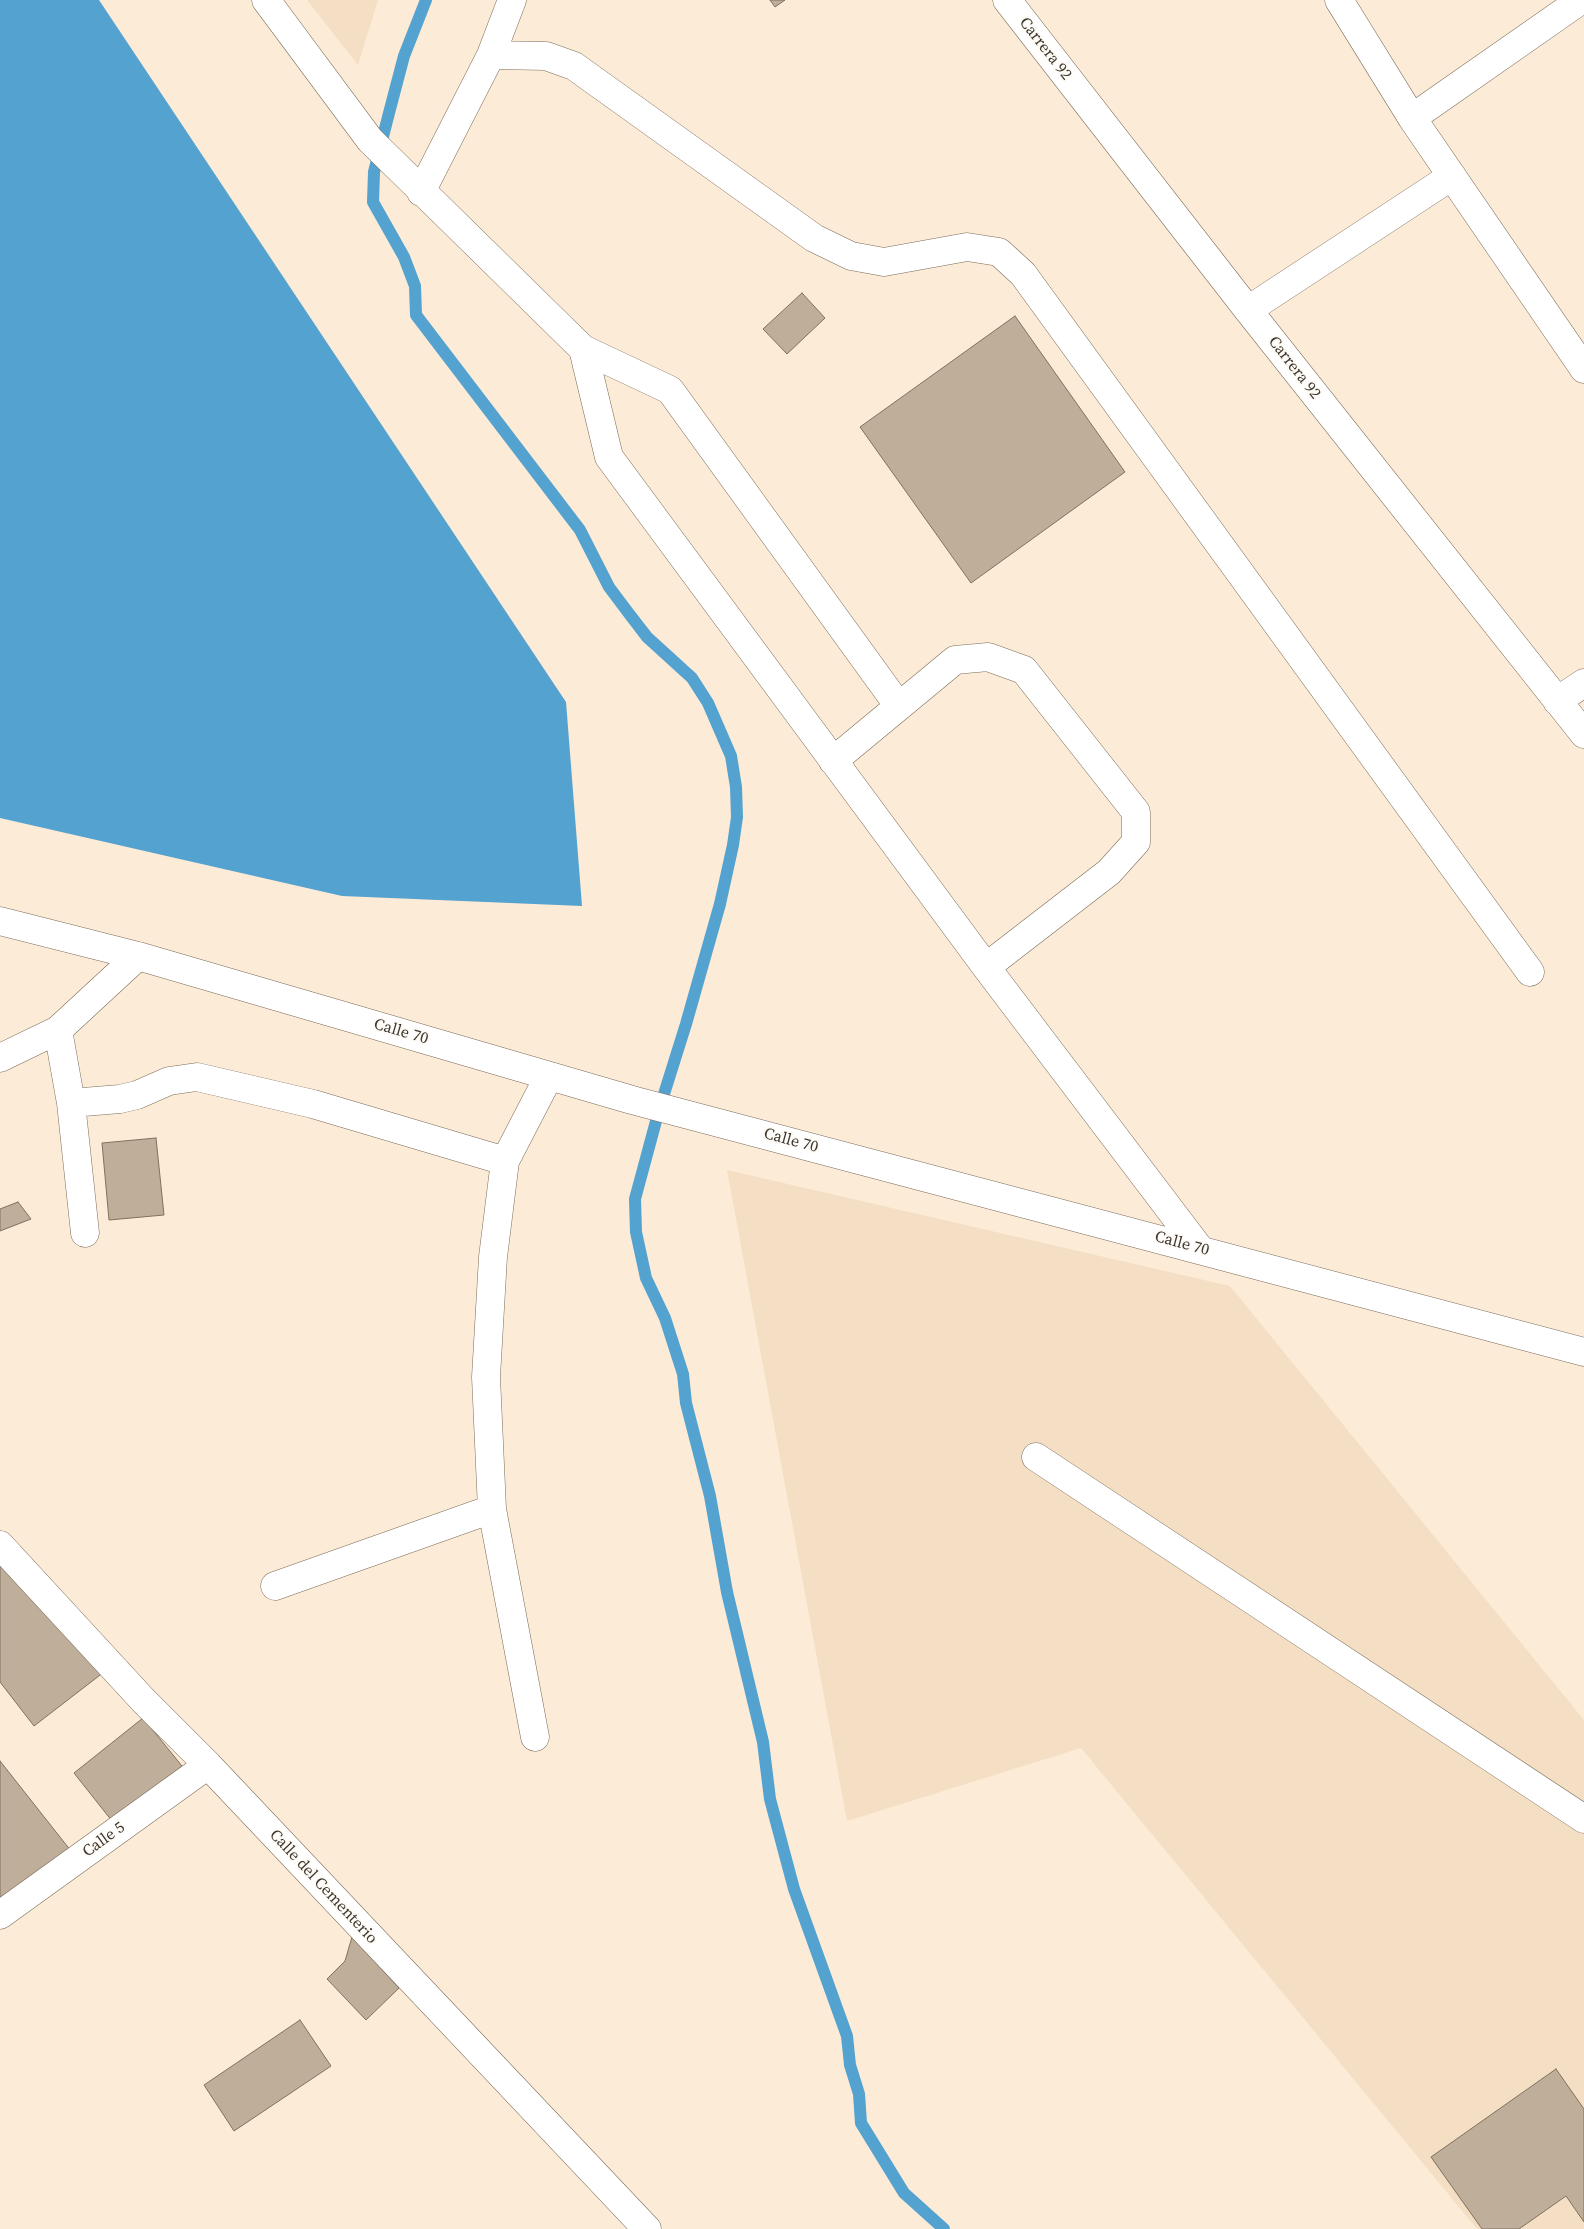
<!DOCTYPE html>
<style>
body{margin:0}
canvas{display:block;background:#fcebd6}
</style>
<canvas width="1584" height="2229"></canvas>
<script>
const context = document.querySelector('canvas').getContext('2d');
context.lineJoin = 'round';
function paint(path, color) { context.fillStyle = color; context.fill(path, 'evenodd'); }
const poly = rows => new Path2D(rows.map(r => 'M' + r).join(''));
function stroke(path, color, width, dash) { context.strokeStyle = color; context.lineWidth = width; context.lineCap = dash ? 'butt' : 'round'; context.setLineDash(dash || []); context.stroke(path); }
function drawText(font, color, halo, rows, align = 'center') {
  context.font = font + ' "Source Serif 4",serif'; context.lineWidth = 4; context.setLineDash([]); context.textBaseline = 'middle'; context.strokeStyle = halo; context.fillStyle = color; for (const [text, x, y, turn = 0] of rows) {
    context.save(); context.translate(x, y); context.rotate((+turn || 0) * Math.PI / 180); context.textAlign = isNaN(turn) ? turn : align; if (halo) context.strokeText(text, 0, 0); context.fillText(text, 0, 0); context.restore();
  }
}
const built = poly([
 [307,0,378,0,358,65],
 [727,1170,1230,1286,1584,1720,1584,2229,1477,2229,1081,1748,847,1821]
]);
const water = poly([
 [0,0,99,0,566,702,582,906,342,896,0,818]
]);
const stream = poly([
 [426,0,404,56,389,113,374,172,373,202,404,257,415,286,416,315,580,530,609,587,627,611,647,637,692,678,708,703,731,756,736,787,737,817,733,845,720,904,686,1024,659,1110,635,1199,636,1232,646,1278,665,1318,683,1374,686,1403,710,1496,727,1592,763,1742,770,1799,794,1889,847,2036,850,2065,859,2094,861,2123,904,2193,944,2229]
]);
const building = poly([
 [770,0,785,0,775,7,770,0],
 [802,293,825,318,787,354,763,329,802,293],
 [1015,316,1125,472,971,583,860,427,1015,316],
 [156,1138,164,1215,109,1220,102,1143,156,1138],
 [18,1202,31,1219,0,1231,0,1209,18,1202],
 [0,1554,104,1672,34,1726,0,1682,0,1554],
 [143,1718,182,1766,112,1821,74,1773,143,1718],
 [0,1761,71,1851,0,1898,0,1761],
 [352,1937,399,1988,366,2020,327,1979,345,1961,352,1937],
 [300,2020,331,2066,234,2131,204,2085,300,2020],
 [1556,2069,1584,2109,1584,2222,1566,2196,1519,2229,1482,2229,1431,2157,1556,2069]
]);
const minor = poly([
 [266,0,370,140,583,349,609,457,986,967,1199,1248],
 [1007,0,1248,310,1584,734],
 [1339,0,1412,118,1584,369],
 [491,55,512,0],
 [1412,118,1581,0],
 [421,192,491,55,546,56,574,66,814,238,851,256,884,262,967,247,999,252,1023,274,1530,972],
 [1248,310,1452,176],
 [583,349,670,390,898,705],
 [1557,701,1584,683],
 [833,761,955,660,988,657,1024,670,1136,812,1136,842,1109,872,986,967],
 [0,921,138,956,632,1100,1584,1352],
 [58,1030,71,1103],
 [0,1058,58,1030,138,956],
 [505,1161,549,1076],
 [85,1233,71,1103,120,1099,137,1095,169,1081,197,1077,313,1104,505,1161,493,1257,486,1377,492,1509,535,1737],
 [1036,1457,1584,1819],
 [0,1545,143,1700,208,1765,647,2229],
 [275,1586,492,1509],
 [0,1915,208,1765]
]);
const streetNames = [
 ["Carrera 92",1045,49,52],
 ["Carrera 92",1294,368,52],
 ["Calle 70",401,1032,16],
 ["Calle 70",791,1141,15],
 ["Calle 70",1182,1244,15],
 ["Calle 5",104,1840,-36],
 ["Calle del Cementerio",323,1887,47]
];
paint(built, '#f4dfc4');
paint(water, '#54a2cf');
stroke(stream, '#54a2cf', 12);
paint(building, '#beae9a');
stroke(building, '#80715e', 1);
stroke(minor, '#7b6c5a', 29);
stroke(minor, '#fff', 28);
drawText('16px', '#3d372f', '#fefbf6', streetNames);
</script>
